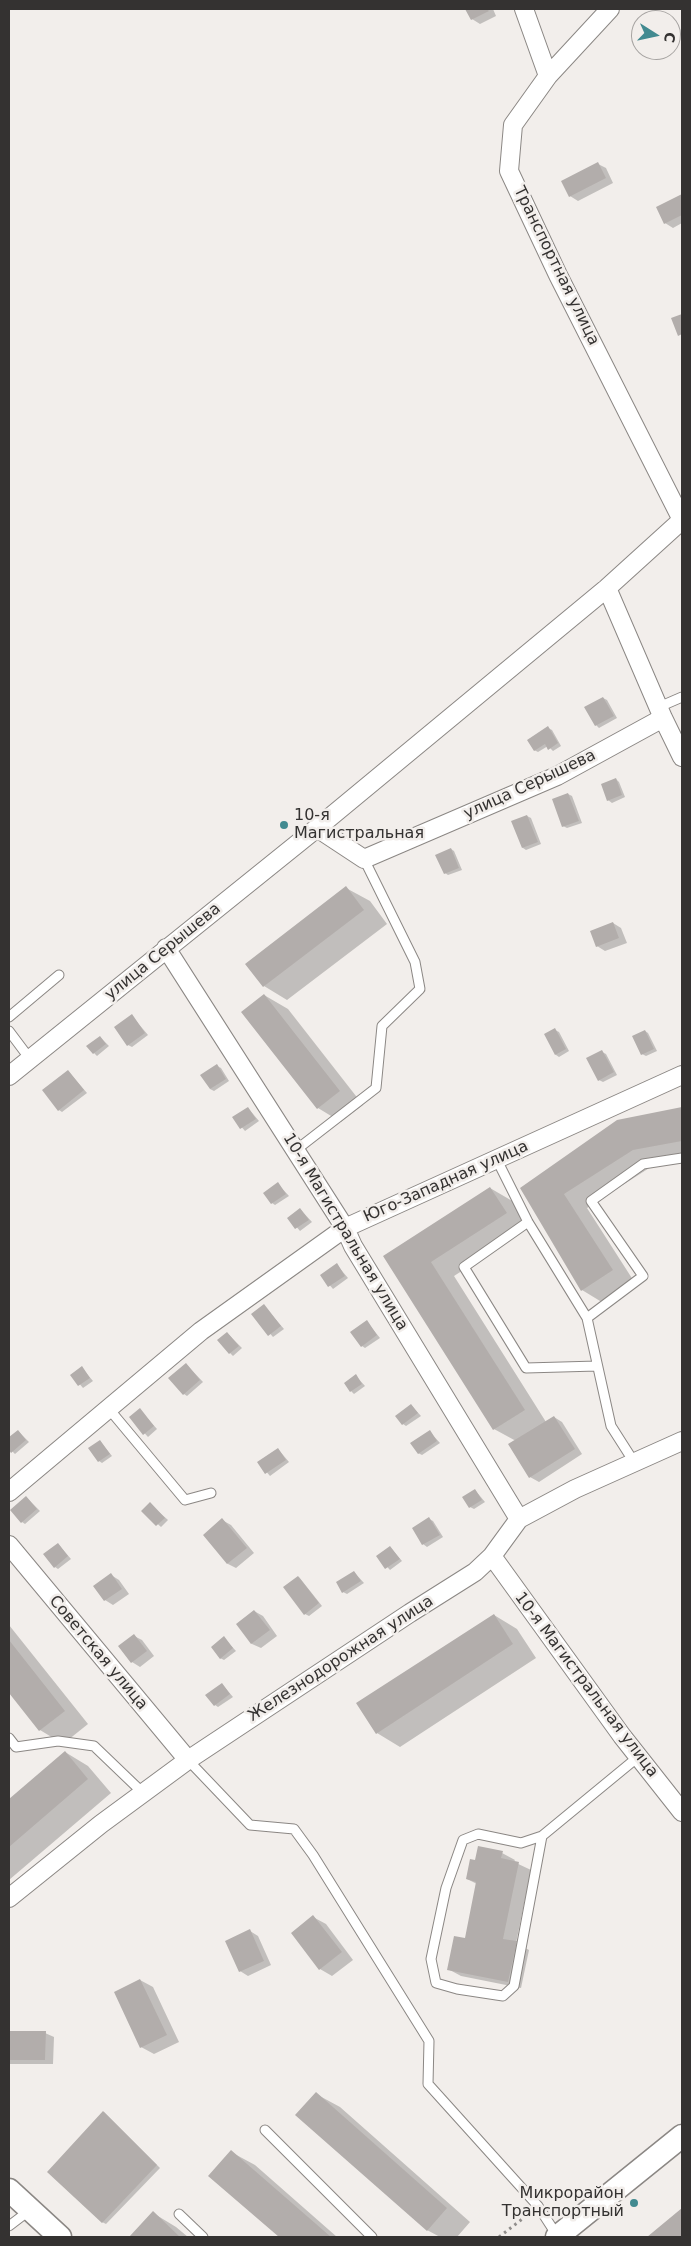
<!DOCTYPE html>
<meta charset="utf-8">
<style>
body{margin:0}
#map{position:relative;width:691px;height:2246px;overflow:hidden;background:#f2eeeb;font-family:"DejaVu Sans",sans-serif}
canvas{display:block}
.frame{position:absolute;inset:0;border:10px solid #343231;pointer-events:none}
.north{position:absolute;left:631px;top:10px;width:50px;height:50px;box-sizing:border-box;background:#f2eeeb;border:1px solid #a6a3a1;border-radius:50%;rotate:100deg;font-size:14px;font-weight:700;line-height:20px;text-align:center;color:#343231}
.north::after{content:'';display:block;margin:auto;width:18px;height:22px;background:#428a90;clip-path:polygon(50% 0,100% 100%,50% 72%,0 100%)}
</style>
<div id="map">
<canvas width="691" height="2246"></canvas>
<div class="frame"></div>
<div class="north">С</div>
</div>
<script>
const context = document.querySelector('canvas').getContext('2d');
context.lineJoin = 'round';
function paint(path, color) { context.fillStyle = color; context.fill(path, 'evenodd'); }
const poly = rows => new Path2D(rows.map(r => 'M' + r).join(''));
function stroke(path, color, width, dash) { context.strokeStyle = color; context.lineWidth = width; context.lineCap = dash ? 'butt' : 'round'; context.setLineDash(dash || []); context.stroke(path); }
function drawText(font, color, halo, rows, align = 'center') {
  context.font = font + ' "DejaVu Sans",sans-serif'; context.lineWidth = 5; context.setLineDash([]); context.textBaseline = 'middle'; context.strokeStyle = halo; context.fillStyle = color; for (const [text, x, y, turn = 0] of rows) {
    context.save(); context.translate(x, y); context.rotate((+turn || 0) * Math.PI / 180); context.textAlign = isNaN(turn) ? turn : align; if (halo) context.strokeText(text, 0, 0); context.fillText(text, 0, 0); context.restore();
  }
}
const shadow = poly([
 [466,9,493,9,496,16,480,24,472,19],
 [598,164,606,168,613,183,578,201,570,196],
 [682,196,682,223,673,228,665,223,658,207],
 [603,698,607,700,617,718,599,728,596,725],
 [548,728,552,730,561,746,553,751,548,746,538,752,534,750],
 [616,779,619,782,625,797,612,803,608,800,602,785],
 [568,794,572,796,582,823,567,828,563,826],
 [527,816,531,818,541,844,526,850,523,848],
 [451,849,454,851,462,870,448,875,445,873],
 [346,888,370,901,387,924,287,1000,264,986],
 [613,923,621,928,627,943,605,951,597,946],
 [264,995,288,1009,363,1105,341,1122,318,1108],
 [132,1016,148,1035,132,1047,128,1045],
 [555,1030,559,1032,569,1051,559,1057,556,1055],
 [645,1031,648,1033,657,1051,646,1056,642,1054],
 [100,1037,109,1046,97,1056,94,1053],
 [602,1052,606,1054,617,1075,603,1082,599,1080],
 [217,1066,221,1068,229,1081,214,1091,210,1089],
 [68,1071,87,1093,62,1112,59,1110],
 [248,1108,259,1121,245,1131,234,1118],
 [682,1108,682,1158,657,1163,587,1208,635,1283,605,1304,582,1290,521,1188,618,1121],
 [278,1184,289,1196,275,1205,272,1203],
 [490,1188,514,1202,530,1227,454,1276,546,1422,554,1417,562,1422,582,1454,539,1482,530,1477,516,1441,494,1429,385,1256],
 [301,1210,312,1222,300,1231,289,1218],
 [337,1265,348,1278,333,1289,321,1275],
 [264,1306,284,1329,273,1337,253,1314],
 [367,1322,380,1338,365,1348,362,1346],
 [228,1334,242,1348,233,1356,230,1353],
 [186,1364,203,1382,187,1396,184,1394],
 [82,1368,93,1381,83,1388,72,1375],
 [356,1376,365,1386,354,1394,351,1391],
 [411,1405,421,1416,406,1426,403,1424],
 [140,1410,157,1429,148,1437,130,1417],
 [18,1431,29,1442,15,1454,9,1448,9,1439],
 [430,1432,440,1443,422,1455,418,1453],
 [100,1441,112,1456,102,1463,99,1461],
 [278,1449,289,1462,270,1476,259,1463],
 [475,1490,485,1502,474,1509,470,1507],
 [26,1497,40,1511,25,1524,22,1522],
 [150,1504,168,1520,161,1527,143,1511],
 [429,1519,433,1521,443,1537,427,1547,423,1544,414,1528],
 [222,1520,231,1525,254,1553,236,1568,228,1564,204,1535],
 [58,1544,71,1559,58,1569,55,1567],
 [390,1547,402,1561,390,1570,378,1557],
 [354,1572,364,1583,347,1594,343,1592],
 [111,1575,119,1580,129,1594,113,1605,105,1600,95,1586],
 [299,1577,322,1606,309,1616,305,1614],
 [254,1611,263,1616,277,1636,261,1648,252,1644,238,1624],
 [494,1615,517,1629,536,1658,400,1747,377,1733],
 [9,1625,88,1724,63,1744,40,1730,9,1691],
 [134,1636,142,1640,154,1656,140,1667,132,1662],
 [224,1638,236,1651,224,1660,220,1658],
 [222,1684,233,1697,218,1707,215,1705],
 [65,1752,88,1766,111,1793,9,1880,9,1800],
 [502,1853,515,1860,514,1862,531,1870,516,1943,529,1950,521,1988,461,1976,448,1969,466,1939,477,1884,467,1879],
 [313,1917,326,1924,353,1960,332,1976,320,1969],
 [250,1931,258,1936,271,1965,248,1976,240,1971],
 [140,1980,153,1987,179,2042,154,2054,141,2047],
 [9,2033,45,2033,54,2037,53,2064,9,2064],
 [316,2094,340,2107,470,2222,457,2237,440,2237,427,2230],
 [104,2112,160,2168,106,2224,102,2222],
 [231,2152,255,2165,337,2237,281,2237,210,2176],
 [682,2209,682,2237,649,2237],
 [153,2213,176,2227,188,2237,130,2237]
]);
const building = poly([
 [465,9,487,9,489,11,471,20],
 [598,162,606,178,569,197,561,181],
 [682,194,682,215,664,224,656,207],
 [682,314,682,334,678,336,671,318],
 [603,697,614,716,595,726,584,707],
 [548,726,558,743,548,750,545,744,534,751,527,740],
 [616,778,622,795,607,801,601,784],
 [568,793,579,821,562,827,552,799],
 [527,815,538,842,522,848,511,821],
 [451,848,459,868,444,874,435,855],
 [346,886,364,910,263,987,245,964],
 [613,922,619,938,596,947,590,931],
 [264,994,340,1091,317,1109,241,1012],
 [132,1014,145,1033,127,1046,114,1027],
 [555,1028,566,1049,555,1055,544,1034],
 [645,1030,654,1049,641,1055,632,1036],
 [100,1036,106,1044,93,1054,86,1046],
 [602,1050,614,1072,598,1081,586,1058],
 [217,1064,226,1079,210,1089,200,1075],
 [68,1070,84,1090,58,1111,42,1090],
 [248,1107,256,1119,240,1129,232,1117],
 [682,1107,682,1141,633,1150,564,1194,613,1270,581,1291,520,1188,617,1120],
 [278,1182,286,1194,271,1204,263,1193],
 [490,1187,507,1213,431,1262,525,1410,493,1430,383,1256],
 [300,1208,309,1220,295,1229,287,1218],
 [337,1263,345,1276,328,1287,320,1275],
 [264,1304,281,1326,268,1336,251,1314],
 [367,1320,377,1335,361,1347,350,1332],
 [227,1332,239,1346,229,1354,217,1340],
 [186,1363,200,1380,183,1395,168,1378],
 [82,1366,90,1378,78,1386,70,1375],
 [356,1374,362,1384,350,1392,344,1383],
 [411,1404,418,1413,402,1425,395,1416],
 [140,1408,154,1426,143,1435,129,1417],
 [554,1416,575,1449,529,1478,508,1444],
 [18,1430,26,1440,11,1453,9,1450,9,1437],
 [430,1430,437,1441,418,1454,410,1443],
 [100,1440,110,1454,98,1462,88,1448],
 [278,1448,286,1460,265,1474,257,1462],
 [475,1489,482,1500,469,1508,462,1497],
 [26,1496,37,1509,21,1523,10,1510],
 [150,1502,165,1518,156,1526,141,1511],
 [429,1517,440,1535,422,1545,412,1528],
 [222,1518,247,1548,227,1564,203,1535],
 [58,1543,68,1556,54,1568,43,1554],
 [390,1546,400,1559,385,1569,376,1556],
 [354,1571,361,1581,342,1593,336,1582],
 [111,1573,122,1589,104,1601,93,1586],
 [298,1576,319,1603,304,1615,283,1587],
 [254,1610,270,1630,251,1644,236,1624],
 [494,1614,513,1644,376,1734,356,1703],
 [134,1634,147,1651,131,1663,118,1646],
 [224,1636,233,1648,220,1659,211,1647],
 [9,1640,65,1711,39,1731,9,1693],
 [222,1683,230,1694,214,1706,205,1695],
 [65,1751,88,1779,9,1847,9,1799],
 [478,1846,503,1851,501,1858,519,1862,503,1939,517,1941,508,1982,447,1970,454,1936,465,1938,476,1882,466,1879,470,1859,475,1860],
 [313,1915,342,1952,319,1970,291,1933],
 [250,1929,264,1961,239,1972,225,1941],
 [140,1979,167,2035,140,2048,114,1992],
 [9,2031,46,2031,45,2060,9,2060],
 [316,2092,447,2208,427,2231,295,2115],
 [103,2111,157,2165,102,2223,47,2172],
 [231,2150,331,2237,279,2237,208,2176],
 [682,2208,682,2237,647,2237],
 [153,2211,180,2237,129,2237]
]);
const path = poly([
 [499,2237,530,2213]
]);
const service = poly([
 [659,707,682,697],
 [9,1017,59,975],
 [9,1031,30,1059],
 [296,1150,376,1088,382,1026,420,989,415,962,364,859],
 [497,1160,528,1222,587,1318,611,1426,634,1462],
 [528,1222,464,1267,526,1368,597,1366],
 [587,1318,643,1276,591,1201,643,1164,682,1158],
 [109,1409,185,1500,211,1493],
 [9,1738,16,1747,58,1741,94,1746,143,1793],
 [188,1760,250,1825,294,1829,313,1855,429,2041,428,2084,538,2206,558,2237],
 [542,1836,514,1986,503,1996,457,1989,436,1983,431,1959,446,1888,463,1840,478,1834,521,1843,542,1836,638,1757],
 [265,2130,372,2237],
 [179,2214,203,2237],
 [9,2226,30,2210]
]);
const minor = poly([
 [524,9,548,76,513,125,509,171,558,275,682,520],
 [548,76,610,9],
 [607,588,663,718,682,757],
 [317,828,364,859,557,776,663,718],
 [166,948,345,1228,353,1246,519,1519],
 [9,1076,317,828,607,588,682,520],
 [9,1492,201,1331,345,1228,682,1075],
 [9,1545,188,1760],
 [492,1556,622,1736,682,1812],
 [9,1898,101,1824,188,1760,410,1613,475,1572,492,1556,519,1519,575,1489,682,1441]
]);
const tertiary = poly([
 [9,2190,60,2237],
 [557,2237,682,2136]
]);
const markers = [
 [284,825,5,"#428a90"],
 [634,2203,5,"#428a90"]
];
const streetNames = [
 ["Транспортная улица",556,266,64],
 ["улица Серышева",530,785,-25],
 ["улица Серышева",163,952,-39],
 ["Юго-Западная улица",446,1182,-24],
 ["10-я Магистральная улица",345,1232,59],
 ["Советская улица",98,1653,50],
 ["Железнодорожная улица",341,1659,-33],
 ["10-я Магистральная улица",586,1685,53]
];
const poiNames = [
 ["10-я",294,816],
 ["Магистральная",294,834],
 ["Микрорайон",624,2194,"right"],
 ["Транспортный",624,2212,"right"]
];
paint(shadow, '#0003');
paint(building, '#b2adab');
stroke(service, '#8b8784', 11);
stroke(minor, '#8b8784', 20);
stroke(tertiary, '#8b8784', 25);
stroke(path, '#918e8c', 3, [2.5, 4]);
stroke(service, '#fff', 9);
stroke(minor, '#fff', 18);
stroke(tertiary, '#fff', 22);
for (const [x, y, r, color] of markers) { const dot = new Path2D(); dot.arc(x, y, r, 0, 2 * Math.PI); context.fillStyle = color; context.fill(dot); stroke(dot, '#f2eeeb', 2); }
drawText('16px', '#343231', '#f2eeeb', streetNames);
drawText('16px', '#343231', '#f2eeeb', poiNames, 'left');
</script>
